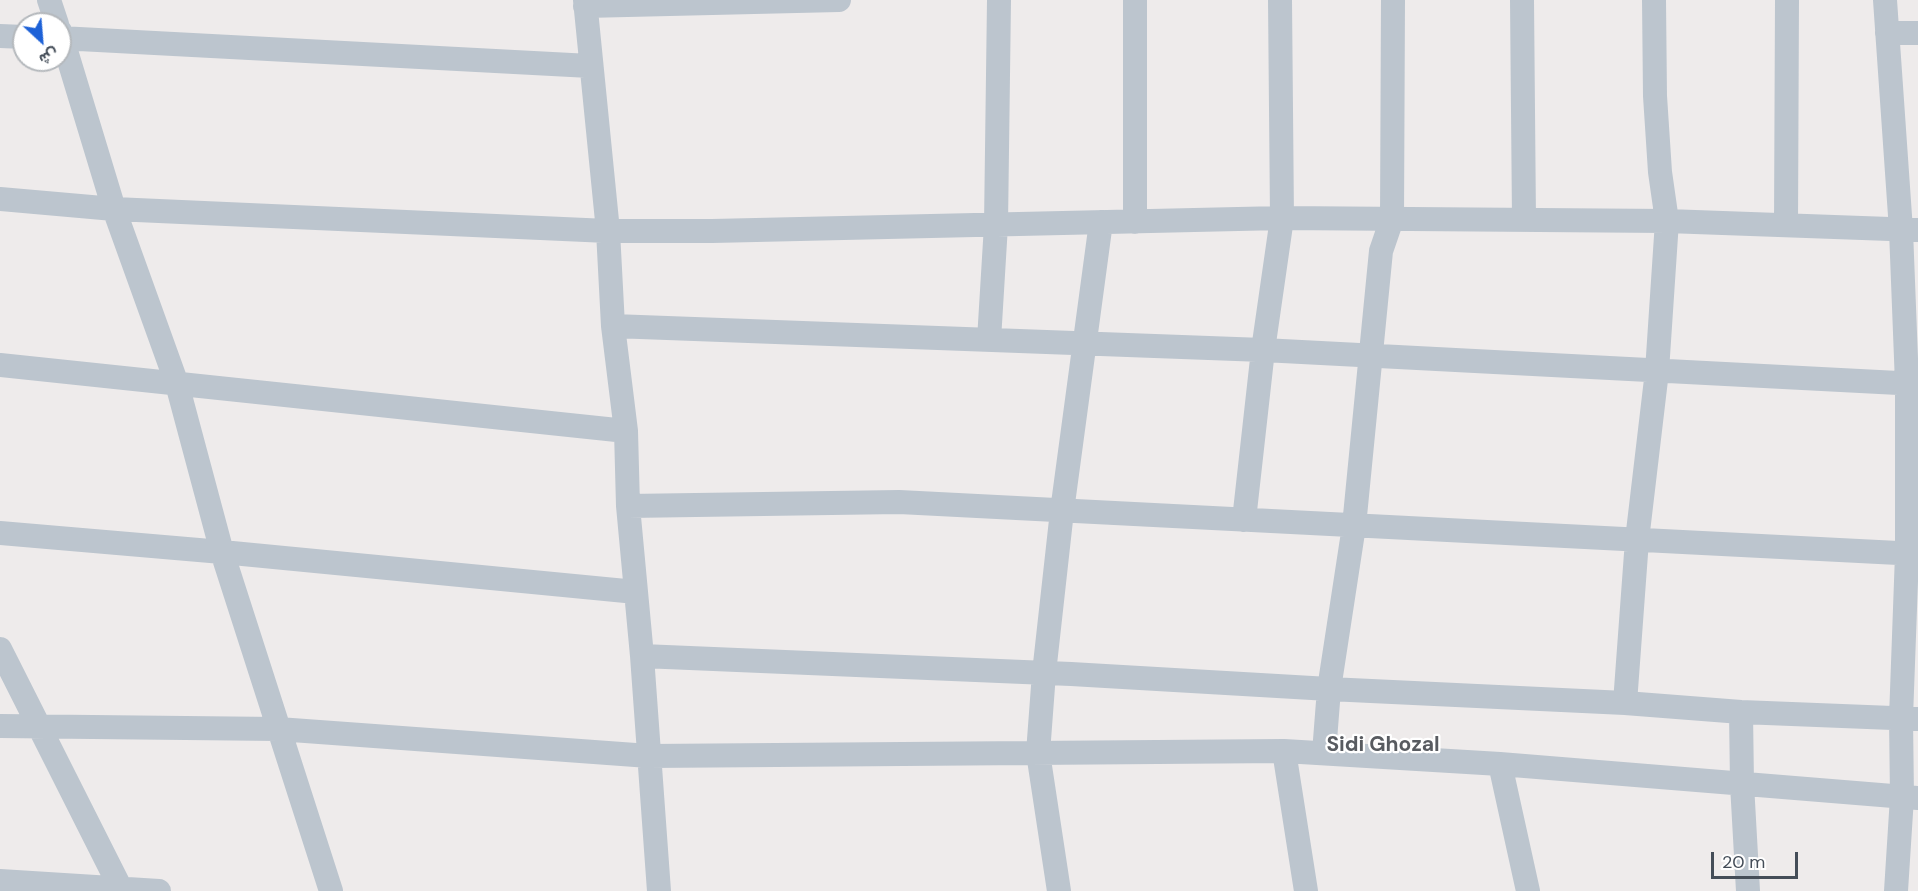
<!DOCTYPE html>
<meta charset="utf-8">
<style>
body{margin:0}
#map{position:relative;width:1918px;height:891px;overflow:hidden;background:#eeebeb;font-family:"DM Sans",Vazirmatn,sans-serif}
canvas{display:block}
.north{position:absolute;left:12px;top:12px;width:60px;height:60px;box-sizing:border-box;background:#fff;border:2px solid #b4b8bc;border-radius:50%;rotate:154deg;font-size:16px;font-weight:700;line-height:24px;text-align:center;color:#444d58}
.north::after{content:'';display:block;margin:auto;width:21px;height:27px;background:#1d61d7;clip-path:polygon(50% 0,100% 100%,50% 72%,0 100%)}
.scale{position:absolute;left:1711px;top:852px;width:87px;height:27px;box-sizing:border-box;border:3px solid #444d58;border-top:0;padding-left:8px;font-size:18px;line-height:21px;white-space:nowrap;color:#444d58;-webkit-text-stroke:4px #fff;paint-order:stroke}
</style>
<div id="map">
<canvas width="1918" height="891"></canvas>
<div class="north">ش</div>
<div class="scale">20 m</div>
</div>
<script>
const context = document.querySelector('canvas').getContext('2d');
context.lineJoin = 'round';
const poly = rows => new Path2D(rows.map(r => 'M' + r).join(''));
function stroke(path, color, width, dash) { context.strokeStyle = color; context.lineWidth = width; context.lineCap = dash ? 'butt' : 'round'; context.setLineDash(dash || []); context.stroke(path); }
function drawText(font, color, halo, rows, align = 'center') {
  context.font = font + ' "DM Sans",sans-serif'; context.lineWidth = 4.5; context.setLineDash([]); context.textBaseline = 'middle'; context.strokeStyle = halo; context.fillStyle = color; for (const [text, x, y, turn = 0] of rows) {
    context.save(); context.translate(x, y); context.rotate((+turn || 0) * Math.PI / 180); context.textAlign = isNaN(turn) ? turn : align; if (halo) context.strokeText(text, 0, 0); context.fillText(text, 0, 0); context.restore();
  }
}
const minor = poly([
 [49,0,57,24],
 [585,0,608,231,613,326,626,431,628,506,642,656,659,891],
 [1135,0,1135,222],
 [1522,0,1524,220],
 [1885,0,1901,230,1907,384,1907,554,1901,718,1902,797,1896,891],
 [585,6,839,0],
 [60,31,114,209,177,384,222,552,331,891],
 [1887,33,1918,33],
 [0,36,24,37],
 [60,38,590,66],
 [0,199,114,209,608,231,712,231,1282,218,1667,221,1918,230],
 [1786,225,1787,0],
 [613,326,1263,350,1918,384],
 [989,340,996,225,999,0],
 [0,365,626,431],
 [628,506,899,502,1918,554],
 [1244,520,1263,350,1282,218,1280,0],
 [0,533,222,552,636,592],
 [0,649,122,891],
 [642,656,1071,674,1329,689,1625,703,1741,712,1918,719],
 [1625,703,1637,540,1657,371,1667,221,1660,172,1655,96,1654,0],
 [1741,712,1742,784,1748,891],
 [0,726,278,729,649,756,1284,751,1500,764,1918,798],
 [1284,751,1306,891],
 [1324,753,1329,689,1354,526,1381,251,1392,219,1393,0],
 [1500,764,1528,891],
 [0,881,159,891],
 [1059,891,1038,753,1044,673,1062,511,1101,222]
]);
const neighbourhoodNames = [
 ["Sidi Ghozal",1383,745]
];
stroke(minor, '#bcc5ce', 24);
drawText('bold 21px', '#585b60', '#fff', neighbourhoodNames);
</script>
